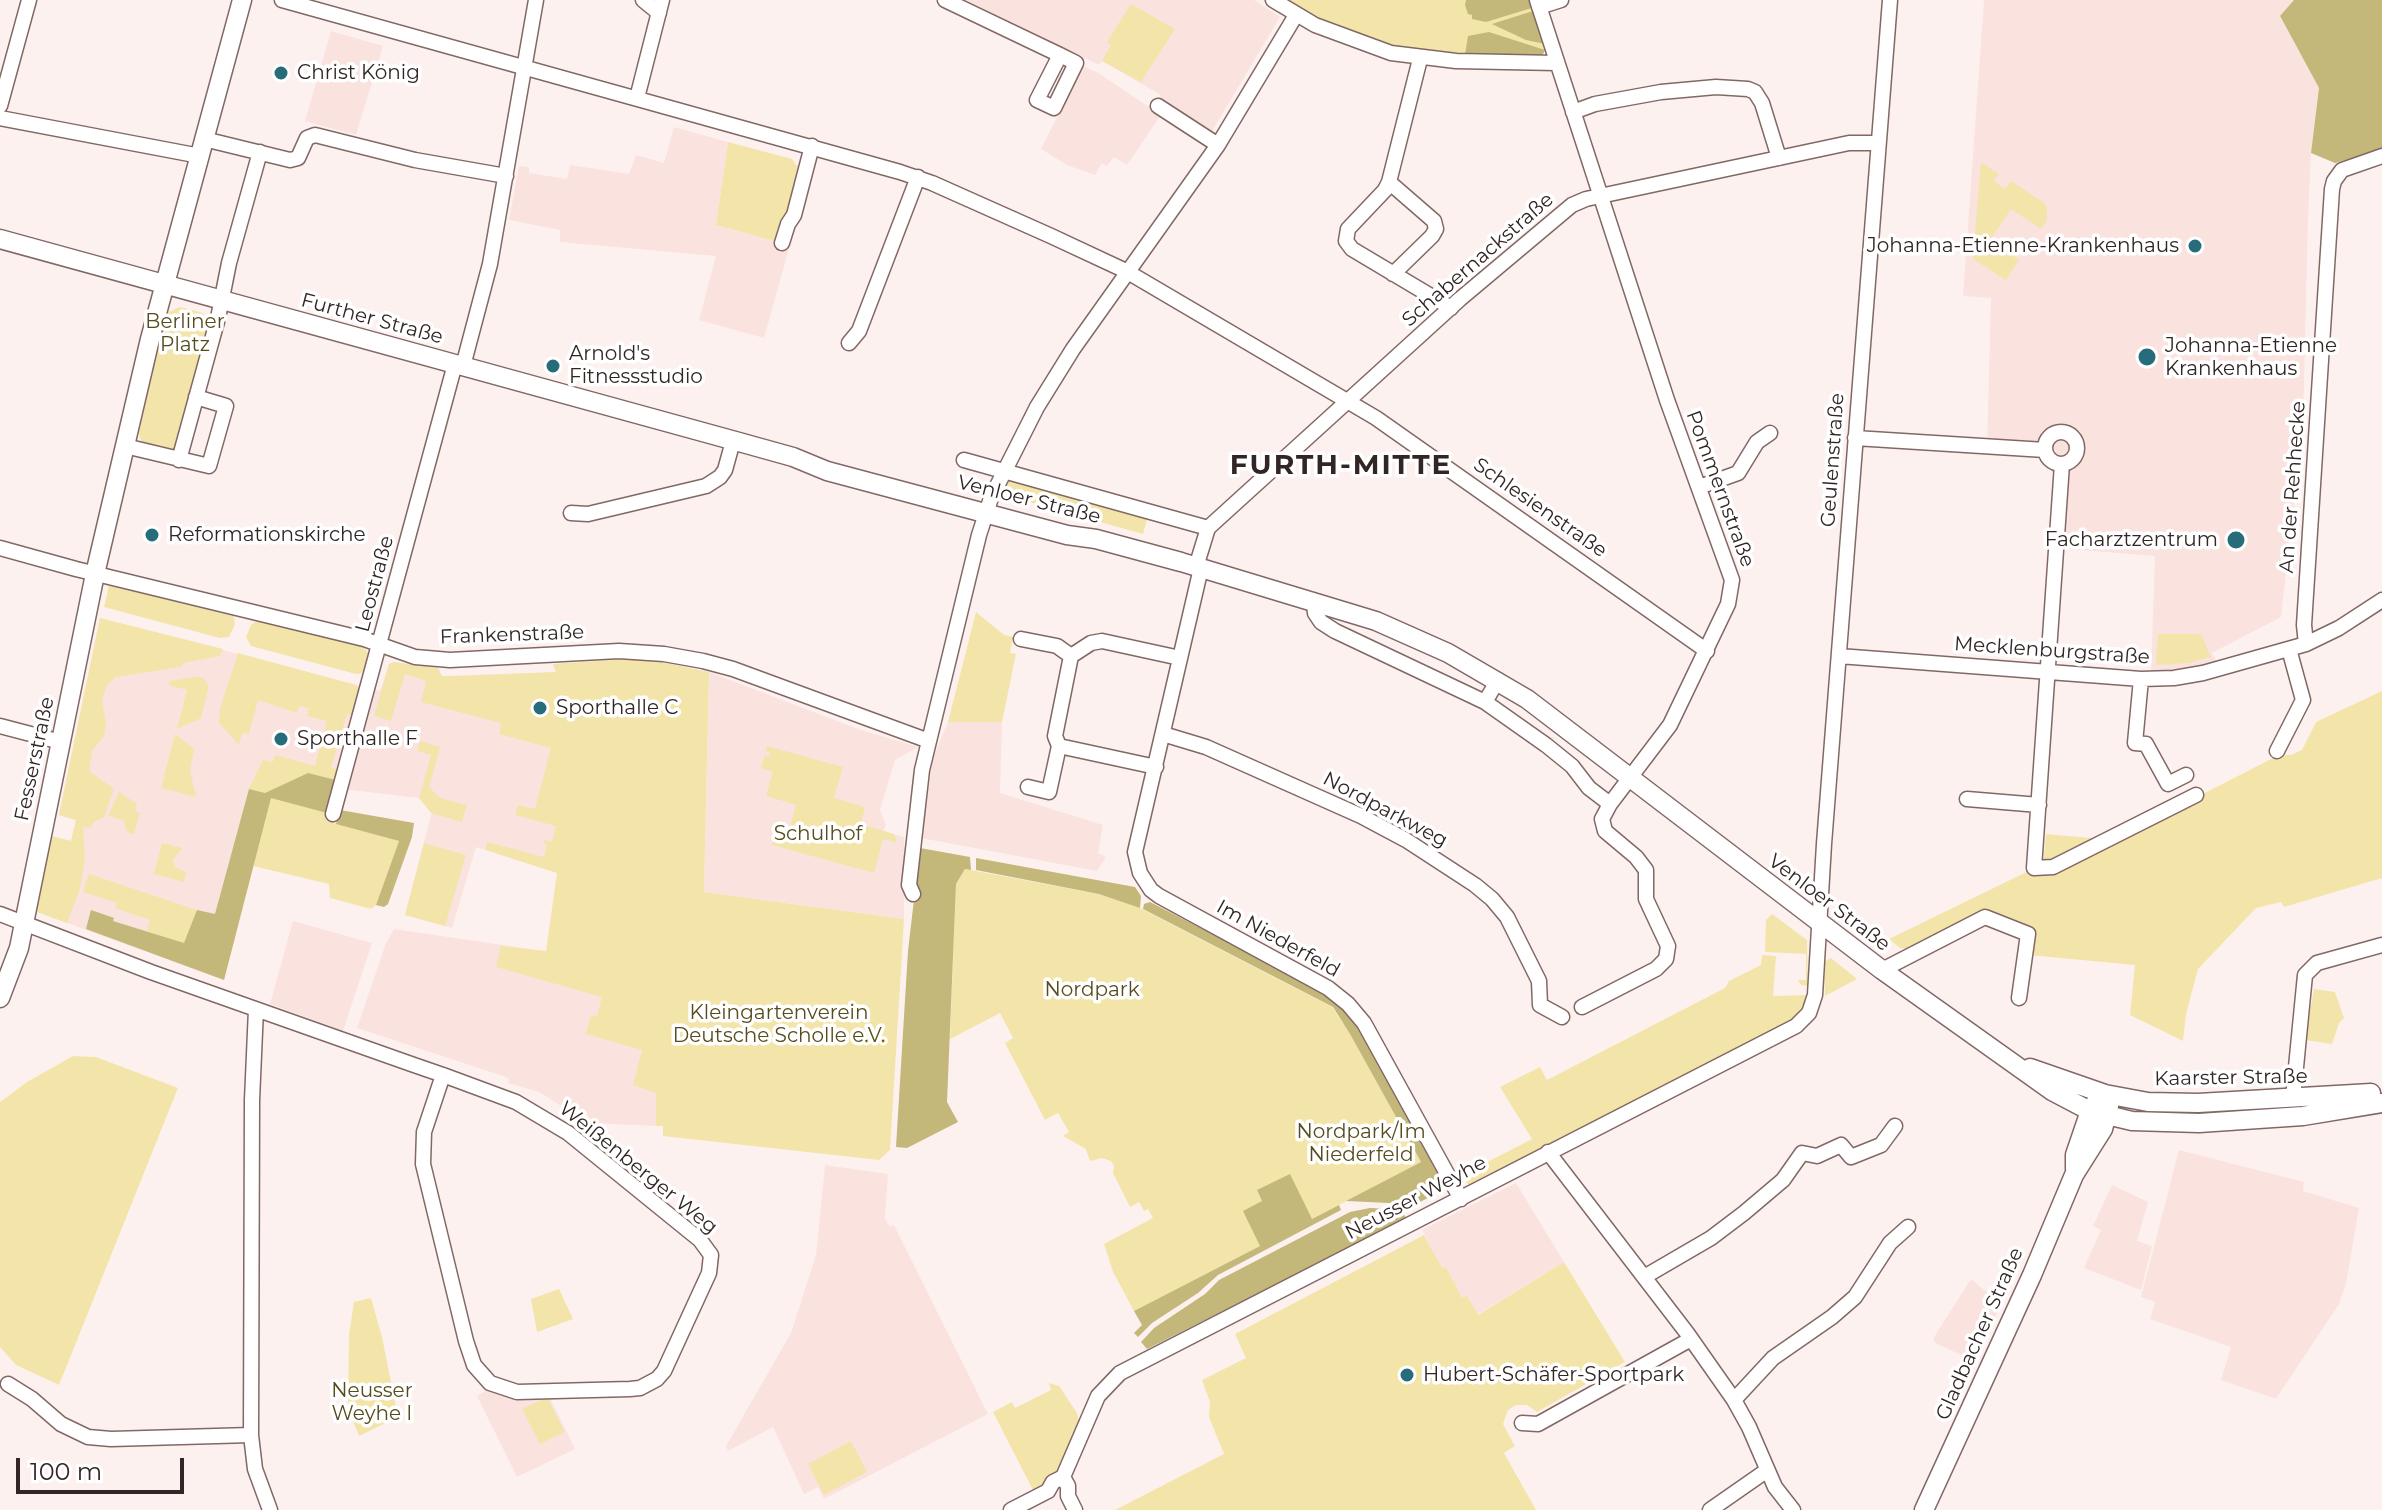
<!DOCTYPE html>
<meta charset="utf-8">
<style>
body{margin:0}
#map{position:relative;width:2382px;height:1510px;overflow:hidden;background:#fdf1ef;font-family:Montserrat,sans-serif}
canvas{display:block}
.scale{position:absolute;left:16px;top:1458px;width:168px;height:36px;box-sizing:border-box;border:4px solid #312625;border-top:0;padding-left:10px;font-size:24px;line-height:28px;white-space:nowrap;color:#312625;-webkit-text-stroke:6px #fff;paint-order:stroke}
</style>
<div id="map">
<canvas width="2382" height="1510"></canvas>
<div class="scale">100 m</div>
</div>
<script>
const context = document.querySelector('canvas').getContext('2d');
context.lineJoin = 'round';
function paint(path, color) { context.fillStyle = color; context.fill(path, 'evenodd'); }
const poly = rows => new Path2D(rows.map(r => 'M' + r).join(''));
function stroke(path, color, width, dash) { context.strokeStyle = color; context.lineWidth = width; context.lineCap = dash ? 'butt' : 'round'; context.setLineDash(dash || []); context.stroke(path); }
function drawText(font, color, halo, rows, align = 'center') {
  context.font = font + ' Montserrat,sans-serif'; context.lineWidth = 7; context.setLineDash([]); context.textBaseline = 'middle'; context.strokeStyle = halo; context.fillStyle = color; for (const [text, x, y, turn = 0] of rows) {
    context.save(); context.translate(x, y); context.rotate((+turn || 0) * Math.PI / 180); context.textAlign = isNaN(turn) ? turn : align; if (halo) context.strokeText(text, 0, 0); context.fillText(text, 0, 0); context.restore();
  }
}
const built = poly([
 [965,0,1254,0,1280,17,1212,131,1164,102,1159,94,1102,61,1099,65],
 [1984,0,2294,0,2280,17,2319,88,2311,153,2308,219,2303,422,2281,617,2212,653,2218,664,2190,670,2151,673,2155,556,2056,548,2060,468,2053,466,2042,453,1987,449,1991,298,1963,296],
 [331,31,383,46,356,135,305,121],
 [1083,66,1100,74,1161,115,1127,165,1114,157,1107,166,1102,163,1095,175,1067,165,1041,149],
 [674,127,728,142,716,225,790,245,764,338,699,320,716,256,560,242,560,230,509,220,519,166,529,167,529,173,567,179,570,165,629,174,636,155,664,163],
 [100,618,380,691,389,664,394,662,438,668,442,676,556,672,553,664,571,663,557,873,476,847,452,928,405,915,435,800,334,788,271,798,224,980,37,912,48,835,71,841,76,820,59,815],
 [709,672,858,729,918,747,895,760,880,810,886,825,883,831,904,837,904,919,704,892],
 [948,722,1002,722,1000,793,1103,825,1098,853,1106,857,1097,871,921,838,933,758],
 [293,921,372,943,343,1031,270,1004],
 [394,929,659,968,656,1126,589,1123,539,1092,508,1083,509,1078,357,1028,386,943],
 [2179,1150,2304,1182,2303,1191,2359,1208,2346,1284,2339,1304,2276,1399,2221,1380,2231,1347,2150,1319,2155,1302,2141,1297],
 [825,1165,888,1174,885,1218,889,1226,894,1225,988,1414,824,1499,818,1487,804,1494,773,1427,728,1451,726,1446,791,1333,816,1255],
 [1516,1183,1564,1262,1477,1315,1462,1299,1446,1267,1442,1269,1422,1230],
 [2112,1185,2148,1202,2137,1241,2152,1246,2141,1290,2084,1268,2101,1230,2093,1226],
 [1971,1279,2001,1304,1976,1362,1942,1346,1934,1342,1934,1337],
 [487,1390,509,1397,549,1396,575,1449,517,1477,477,1396]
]);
const green = poly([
 [1285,0,1533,0,1546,48,1543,54,1457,55,1394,47,1319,20],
 [1131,4,1175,29,1141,82,1102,61,1111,45,1107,42],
 [728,142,792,159,796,165,803,167,778,242,716,225],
 [1981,162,1999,174,1994,181,2005,189,2011,181,2044,203,2047,208,2047,220,2041,229,2011,209,1990,240,2019,260,2006,280,1973,259],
 [180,307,203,313,209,323,175,451,148,446,141,441,139,433,166,313],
 [1011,477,1038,484,1037,489,1147,519,1143,534,1032,503,1018,496,998,499,1005,480],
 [109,585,230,613,234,616,235,624,229,637,220,638,104,607],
 [976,612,1004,635,1013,637,1010,653,1016,654,1002,722,948,722],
 [100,618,223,649,220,656,183,663,181,667,116,677,107,685,102,700,106,725,104,736,92,751,89,771,114,789,104,817,94,822,90,828,83,827,85,859,80,889,67,923,37,912,48,835,71,841,76,820,59,815],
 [257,621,357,643,369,653,367,668,360,674,356,674,251,646,246,637,251,625],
 [2158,634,2201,634,2211,657,2189,663,2156,665],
 [238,653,356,685,359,689,361,697,357,716,347,714,331,767,339,770,336,780,308,773,265,793,249,789,263,760,273,762,275,755,315,766,327,721,307,716,309,708,299,706,297,713,258,700,249,734,242,733,239,745,219,723,220,708],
 [628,659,656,661,709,672,704,892,904,919,890,1150,879,1160,663,1136,663,1126,656,1126,656,1093,633,1085,642,1050,586,1034,591,1015,597,1016,602,997,496,967,501,946,546,951,557,873,486,850,487,842,544,857,547,845,544,843,544,840,552,842,556,826,515,815,518,805,535,809,551,748,499,734,501,723,421,702,426,681,405,674,391,721,374,716,389,664,394,662,438,668,442,676,461,676,556,672,553,664],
 [193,677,202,677,209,686,201,718,177,729,187,690,168,685,170,681],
 [2382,691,2382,878,2284,907,2281,902,2256,908,2198,969,2186,1014,2183,1041,2130,1015,2135,965,2029,955,2031,934,1987,912,1909,949,1900,948,1889,939,2043,864,2046,834,2113,840,2279,755,2291,755,2302,750,2316,722],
 [175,734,194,749,190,771,196,797,161,788],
 [420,741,440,747,429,787,440,798,467,805,462,822,431,813,419,798,431,755,417,751],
 [767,746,843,767,834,798,865,807,861,824,894,834,896,838,896,842,883,839,874,873,772,845,776,831,788,834,796,805,766,796,773,772,761,768,765,755,769,756,770,752,766,751],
 [119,792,137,804,135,811,140,813,134,834,128,833,123,820,108,816],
 [271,797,338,816,337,824,399,841,376,905,371,909,330,898,329,884,253,866],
 [162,843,182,848,173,860,175,867,186,872,184,882,154,874],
 [424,843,466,855,445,926,405,915],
 [965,869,1099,894,1136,906,1332,1007,1350,1034,1421,1162,1312,1219,1257,1191,1262,1201,1260,1246,1134,1311,1113,1272,1104,1244,1153,1218,1148,1209,1144,1211,1139,1202,1130,1207,1113,1173,1114,1166,1111,1161,1102,1158,1090,1161,1086,1149,1063,1136,1069,1132,1058,1113,1045,1120,1005,1043,1013,1038,1000,1013,950,1039,956,884],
 [89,874,197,910,184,944,147,931,150,920,115,908,117,903,83,892],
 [1772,914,1807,940,1808,986,1801,985,1798,980,1806,980,1806,954,1765,952,1766,920],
 [1762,955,1776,956,1773,996,1807,995,1803,1011,1791,1022,1469,1186,1462,1175,1532,1139,1500,1087,1540,1067,1547,1080,1725,988,1729,981,1761,965],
 [1831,958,1857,979,1825,996,1824,962],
 [2314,989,2335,992,2344,1018,2339,1023,2332,1044,2305,1040],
 [73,1056,96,1057,178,1088,59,1385,16,1365,0,1347,0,1102,27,1082],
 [1424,1235,1442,1268,1446,1267,1462,1298,1467,1296,1478,1315,1564,1262,1625,1362,1537,1412,1527,1405,1516,1405,1508,1410,1503,1424,1515,1446,1504,1453,1536,1510,1115,1510,1224,1454,1209,1417,1210,1402,1202,1380,1246,1358,1235,1334],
 [559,1289,573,1319,537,1332,531,1299],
 [371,1298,382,1337,398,1417,359,1436,348,1409,349,1335,354,1302],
 [1049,1383,1059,1386,1077,1413,1079,1422,1054,1476,1034,1492,993,1412,1012,1402,1015,1408,1051,1390],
 [547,1397,565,1432,540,1444,522,1409],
 [851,1441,867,1472,824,1495,808,1464]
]);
const forest = poly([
 [1466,0,1533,0,1535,7,1486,22,1472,19,1472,15,1468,14,1465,5],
 [2294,0,2382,0,2382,149,2335,163,2311,153,2319,88,2280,16],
 [1536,10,1545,44,1526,40,1492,24],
 [1489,32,1545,50,1543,54,1538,56,1465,55,1468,36],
 [308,773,336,780,327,813,271,798,224,980,86,929,91,910,114,918,113,921,184,943,197,910,215,914,249,789,265,793],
 [340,810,414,823,412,837,388,904,384,907,376,905,399,841,336,824],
 [920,848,970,857,971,870,965,869,956,884,947,1102,958,1122,907,1148,896,1147,908,951],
 [976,858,1135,887,1141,896,1140,908,1099,894,976,870],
 [1150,902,1326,993,1344,1006,1361,1028,1449,1187,1440,1192,1434,1182,1430,1183,1435,1194,1411,1207,1389,1203,1346,1201,1421,1162,1350,1034,1333,1007,1143,909,1144,904],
 [1290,1174,1312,1219,1339,1205,1341,1210,1218,1275,1198,1293,1152,1323,1138,1337,1134,1333,1142,1325,1134,1311,1260,1246,1243,1211,1262,1201,1257,1190],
 [1370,1208,1391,1209,1402,1212,1407,1219,1147,1349,1141,1342,1154,1328,1205,1294,1219,1280,1350,1212]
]);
const minor = poly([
 [282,0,900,172,932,183,1051,236,1126,271,1376,418,1707,651],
 [643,0,659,13],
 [945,0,1060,55,1076,63,1054,108,1037,100,1060,55],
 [1273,0,1315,25,1391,53,1456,61,1556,63],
 [1537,0,1667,400,1732,580,1728,604,1670,725,1610,804,1602,819,1605,831,1636,857,1646,870,1646,899,1668,946,1666,959,1656,969,1582,1007],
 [1539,7,1561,0],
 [1420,59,1389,182,1385,190,1348,229,1346,241,1352,249,1451,308],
 [637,98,662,0],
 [0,106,29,0],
 [1158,106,1218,145],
 [1573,112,1595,104,1661,92,1716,87,1748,89,1755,92,1762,103,1779,158],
 [0,118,200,156],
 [204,139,290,160,298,158,307,138,315,135,415,160,506,176],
 [1389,182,1434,221,1436,229,1432,236,1393,274],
 [782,243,788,224,794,215,812,146],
 [849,343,859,331,918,177],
 [463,366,490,264,536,0],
 '2045 448a16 16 0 1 1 32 0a16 16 0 1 1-32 0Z',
 [1855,438,2045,450],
 [125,446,209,466,226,406,196,397],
 [179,460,218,318,229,263,260,152],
 [964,460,1208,528],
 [2062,464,2034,868,2053,867,2196,795],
 [1699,487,1738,473,1757,442,1770,433],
 [571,513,588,514,706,486,720,477,725,470,733,441],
 [0,548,76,569,364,639,415,657,450,660,619,651,664,654,703,661,733,669,929,741],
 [1196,567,1208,528,1460,299,1572,205,1586,199,1849,143,1878,143],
 [1201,568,1135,852,1140,873,1151,890,1159,896,1328,988,1348,1004,1364,1023,1461,1199],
 [1314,604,1315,613,1321,622,1335,631,1485,702],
 [1021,639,1057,646,1071,656],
 [2306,644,2304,625,2332,189,2334,181,2342,170,2382,156],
 [1839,656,2141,679,2174,678,2203,673,2306,644,2339,628,2382,600],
 [2141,679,2135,743,2146,744,2168,784,2186,775],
 [1498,680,1485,702,1546,745,1572,766,1589,788,1610,804],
 [0,726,61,742],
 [1163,734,1206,747,1361,816,1406,840,1475,885,1492,899,1507,917,1539,981,1540,1005,1562,1017],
 [1059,746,1156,767],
 [2277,751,2303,700,2289,649],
 [1028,787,1049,792,1059,746,1055,736,1071,656,1091,643,1102,641,1180,658],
 [1967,799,2039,805],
 [333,814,455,364],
 [913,894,909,885,922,770,979,535,991,498,1037,407,1073,349,1218,145,1296,15],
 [0,914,151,972,414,1065,443,1075,516,1102,568,1133,700,1240,711,1255,709,1273,664,1371,657,1379,640,1388,630,1389,517,1392,490,1383,474,1365,466,1341,423,1164,424,1132,443,1075],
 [1882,970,1985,917,2028,934,2019,998],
 [256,1009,252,1100,251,1435,255,1469,270,1510],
 [2293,1098,2305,975,2317,963,2382,945],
 [1548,1152,1687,1333,1734,1400,1749,1427,1775,1487,1793,1510],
 [1644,1277,1711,1238,1744,1213,1783,1180,1802,1153,1817,1156,1841,1145,1851,1157,1881,1145,1895,1126],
 [8,1384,32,1399,61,1424,88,1437,111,1439,251,1435],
 [1734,1400,1773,1358,1832,1317,1855,1297,1890,1243,1908,1227],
 [1522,1423,1538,1424,1691,1339],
 [1063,1477,1068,1486,1068,1496,1075,1510],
 [1011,1510,1048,1491,1053,1482,1063,1477,1098,1396,1120,1373,1796,1026,1809,1013,1815,995,1824,844,1890,0],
 [1710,1510,1766,1471]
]);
const major = poly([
 [0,239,739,442,793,457,827,471,1067,535,1096,539,1181,562,1376,621,1448,653,1527,699,1882,970,2052,1091,2090,1111,2132,1121,2199,1123,2303,1116,2382,1103],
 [0,998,19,948,95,574,150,339,242,0],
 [2030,1068,2105,1094,2148,1102,2198,1103,2371,1093],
 [2075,1169,2075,1155,2090,1111,2096,1102],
 [1924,1510,2032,1275,2074,1175,2103,1129,2109,1106,2105,1094]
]);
const markers = [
 [281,73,8,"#266c7b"],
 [2195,246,8,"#266c7b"],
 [2147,357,10,"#266c7b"],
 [553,366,8,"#266c7b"],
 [152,535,8,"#266c7b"],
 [2236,540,10,"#266c7b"],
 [540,708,8,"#266c7b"],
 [281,739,8,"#266c7b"],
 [1407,1375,8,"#266c7b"]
];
const poiNames = [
 ["Christ König",297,73],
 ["Johanna-Etienne-Krankenhaus",2179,246,"right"],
 ["Johanna-Etienne",2165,346],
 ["Krankenhaus",2165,369],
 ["Arnold's",569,354],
 ["Fitnessstudio",569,377],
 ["Reformationskirche",168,535],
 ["Facharztzentrum",2218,540,"right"],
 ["Sporthalle C",556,708],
 ["Sporthalle F",297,739],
 ["Hubert-Schäfer-Sportpark",1423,1375]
];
const streetNames = [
 ["Schabernackstraße",1478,260,-41],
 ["Further Straße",372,319,15],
 ["Geulenstraße",1833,460,-86],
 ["An der Rehhecke",2293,487,-86],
 ["Pommernstraße",1720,489,70],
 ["Venloer Straße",1029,500,14],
 ["Schlesienstraße",1540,508,35],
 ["Leostraße",375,584,-75],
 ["Frankenstraße",512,635,-2],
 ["Mecklenburgstraße",2052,651,4],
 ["Fesserstraße",35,759,-78],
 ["Nordparkweg",1385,810,28],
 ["Venloer Straße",1829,903,37],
 ["Im Niederfeld",1278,939,29],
 ["Kaarster Straße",2231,1078,-1],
 ["Weißenberger Weg",638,1168,39],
 ["Neusser Weyhe",1416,1198,-28],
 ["Gladbacher Straße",1980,1334,-66]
];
const parkNames = [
 ["Berliner",185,322],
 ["Platz",185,345],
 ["Schulhof",818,834],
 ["Nordpark",1092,990],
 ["Kleingartenverein",779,1013],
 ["Deutsche Scholle e.V.",779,1036],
 ["Nordpark/Im",1361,1132],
 ["Niederfeld",1361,1155],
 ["Neusser",372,1391],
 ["Weyhe I",372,1414]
];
const districtNames = [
 ["FURTH-MITTE",1341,466]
];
paint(built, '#fae2df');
paint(green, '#f3e5a9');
paint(forest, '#c4b77a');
stroke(minor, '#826865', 17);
stroke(major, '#826865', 21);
stroke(minor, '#fff', 14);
stroke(major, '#fff', 18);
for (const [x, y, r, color] of markers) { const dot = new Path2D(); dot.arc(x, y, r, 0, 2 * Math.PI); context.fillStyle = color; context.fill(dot); stroke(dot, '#fff', 3); }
drawText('20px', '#312625', '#fff', poiNames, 'left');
drawText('20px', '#312625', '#fff', streetNames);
drawText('20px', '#564c1d', '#fff', parkNames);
context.letterSpacing = '2px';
drawText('bold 28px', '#312625', '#fff', districtNames);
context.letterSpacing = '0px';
</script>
